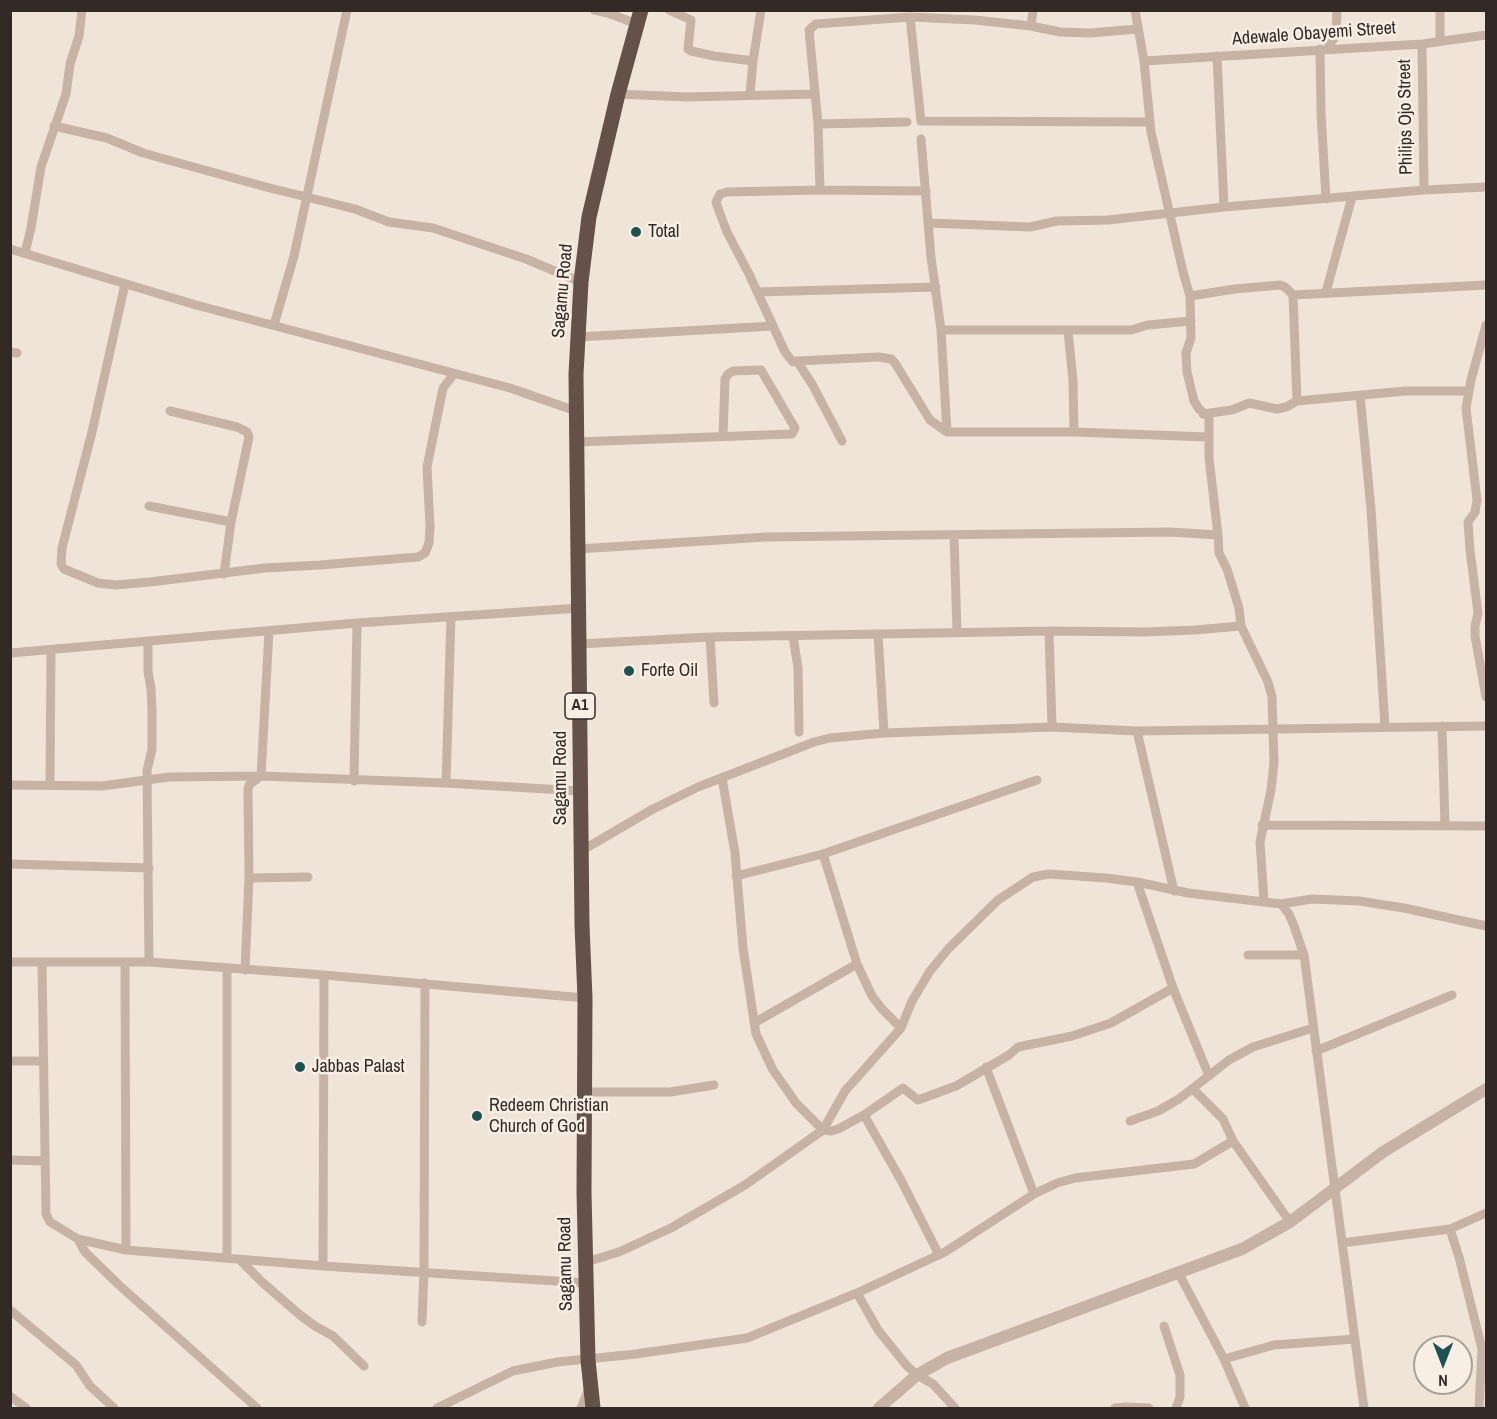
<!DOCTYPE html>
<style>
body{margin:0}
#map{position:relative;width:1497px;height:1419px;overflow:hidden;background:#f0e4d8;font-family:"Archivo Narrow",sans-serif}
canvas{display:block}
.frame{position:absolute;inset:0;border:12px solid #332a26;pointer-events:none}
.north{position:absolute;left:1413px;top:1335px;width:60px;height:60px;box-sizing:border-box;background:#f8eee4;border:2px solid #a9a098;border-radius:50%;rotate:180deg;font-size:16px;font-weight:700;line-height:24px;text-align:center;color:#332a26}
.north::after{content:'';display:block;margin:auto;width:21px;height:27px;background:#1d5253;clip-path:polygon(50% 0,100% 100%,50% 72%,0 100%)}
</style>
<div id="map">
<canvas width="1497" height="1419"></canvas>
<div class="frame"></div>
<div class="north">N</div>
</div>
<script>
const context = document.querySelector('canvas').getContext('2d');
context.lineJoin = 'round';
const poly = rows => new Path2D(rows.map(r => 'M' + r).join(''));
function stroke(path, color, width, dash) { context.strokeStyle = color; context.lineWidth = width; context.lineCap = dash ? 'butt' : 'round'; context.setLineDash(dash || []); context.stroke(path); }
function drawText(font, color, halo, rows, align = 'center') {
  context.font = font + ' "Archivo Narrow",sans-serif'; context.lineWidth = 5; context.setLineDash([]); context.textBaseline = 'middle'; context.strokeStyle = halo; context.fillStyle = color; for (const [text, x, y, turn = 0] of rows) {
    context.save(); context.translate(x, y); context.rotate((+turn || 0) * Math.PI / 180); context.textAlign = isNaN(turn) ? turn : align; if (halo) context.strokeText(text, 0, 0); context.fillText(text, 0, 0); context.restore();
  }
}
const minor = poly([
 [594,10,608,13,637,24],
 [669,10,691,20,688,49,691,51,714,56,753,61],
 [1135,10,1144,61,1151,132,1183,272,1190,296,1191,338,1186,353,1187,372,1194,401,1199,409,1209,417,1209,458,1218,535,1219,553,1227,569,1239,608,1241,626,1268,682,1272,697,1274,763,1271,790,1260,842,1264,901],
 [1440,10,1440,40],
 [910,17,921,121,1150,122],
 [1031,26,1033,10],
 [1422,44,1424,190],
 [1328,48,1336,35,1337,10],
 [1320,49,1321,113,1326,199],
 [1217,56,1224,207],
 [1144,61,1422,44,1486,35],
 [618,94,687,97,815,94],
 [750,94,753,61,761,10],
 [818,124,907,122],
 [54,126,107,138,143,153,266,187,355,209,389,222,433,228,526,259,581,282],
 [921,139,931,257,941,330,947,432],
 [820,190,818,124,809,30,816,24,910,17,975,20,1031,26,1060,32,1090,33,1138,29],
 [929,223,1030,227,1057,221,1108,220,1224,207,1424,190,1486,187],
 [10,249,196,305,510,388,576,411],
 [25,253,31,228,41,167,66,94,70,64,79,36,82,10],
 [125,284,92,432,62,548,61,564,64,569,98,583,116,585,150,582,265,568,320,565,418,557,425,553,429,543,430,527,427,467,443,388,454,374],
 [757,292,936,287],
 [1326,292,1352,197],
 [1293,295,1297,401],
 [1190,296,1235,289,1280,285,1285,287,1293,295,1486,285],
 [274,325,294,256,347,10],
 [1486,325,1471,380,1466,408,1477,500,1475,512,1468,522,1470,550,1478,613,1475,626,1475,636,1486,697],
 [941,330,1131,330,1148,325,1191,321],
 [1068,331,1073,381,1074,432],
 [578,337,773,326],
 [10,352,17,353],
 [797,361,879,357,891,359,895,363,930,420,947,432,1074,432,1208,437],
 [1360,395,1371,509,1385,727],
 [170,411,237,427,247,432,249,437,231,522,224,574],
 [1203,414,1232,410,1249,403,1277,409,1286,407,1297,401,1406,391,1468,391],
 [842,441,812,384,797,361,793,362,785,352,749,274,727,232,719,211,716,202,720,194,727,192,820,190,926,191],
 [577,442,792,434,795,428,761,370,733,371,728,374,725,379,723,436],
 [149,506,231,522],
 [954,535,957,632],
 [578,549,766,537,1170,532,1218,535],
 [1049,631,1052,727],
 [878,634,884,733],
 [793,636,798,668,799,732],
 [710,637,714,703],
 [148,642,148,672,151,688,152,709,152,750,147,770,149,962],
 [579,644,710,637,1049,631,1145,632,1195,630,1241,626],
 [10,653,357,623,580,608],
 [1442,726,1445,825],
 [1137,731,1174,891],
 [722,778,735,853,743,948,756,1034,773,1070,796,1103,823,1130,831,1131,838,1129,864,1115,903,1088,918,1100,956,1086,1009,1055,1018,1047,1072,1036,1111,1023,1173,988],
 [354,781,357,623],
 [446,783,451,617],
 [10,785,102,786,169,777,261,776,446,783,580,791],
 [50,785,51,650],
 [1262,825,1486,826],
 [581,851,653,809,698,787,814,742,830,738,884,733,1052,727,1137,731,1486,726],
 [823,854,857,964,872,996,882,1009,901,1028],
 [10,864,149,868],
 [736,876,823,854,1037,780],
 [249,878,308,877],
 [1137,882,1173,988,1209,1076],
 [1281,904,1289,914,1294,926,1304,955,1364,1408],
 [1248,955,1304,955],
 [10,962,149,962,324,975,585,998],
 [42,963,46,1214,50,1222,78,1239,126,1250,323,1266,586,1283],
 [125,963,126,1250],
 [245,970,249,878,248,790,249,785,261,776,269,631],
 [754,1023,857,964],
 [1316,1051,1452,995],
 [10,1061,43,1061],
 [986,1067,1034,1194],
 [1194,1090,1223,1119,1233,1141,1290,1222],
 [585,1092,670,1092,714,1085],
 [864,1115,902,1182,939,1255],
 [1130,1121,1158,1111,1179,1099,1229,1060,1253,1047,1313,1028],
 [10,1160,45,1161],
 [1450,1229,1459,1257,1482,1349,1479,1408],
 [78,1239,85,1252,119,1285,257,1408],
 [1342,1243,1450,1229,1486,1213],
 [227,1257,227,969],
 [240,1260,262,1282,300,1315,315,1326,333,1336,364,1366],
 [586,1262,619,1252,671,1228,745,1185,823,1130,845,1091,901,1028,912,1001,930,971,949,948,998,900,1033,877,1049,874,1106,878,1137,882,1188,893,1281,904,1312,899,1359,901,1404,908,1486,926],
 [323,1266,324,975],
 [1178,1272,1224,1359,1245,1408],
 [857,1293,878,1330,907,1366,917,1375,933,1384,955,1408],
 [10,1310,76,1365,90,1386,114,1408],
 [422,1322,424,1271,425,983],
 [1164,1326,1180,1375,1180,1397,1176,1408],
 [1224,1359,1274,1345,1355,1339],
 [10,1396,26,1408],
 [437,1408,513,1371,557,1362,636,1354,747,1338,857,1293,945,1252,1034,1194,1057,1183,1075,1178,1194,1164,1233,1141],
 [581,1408,589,1388],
 [1115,1408,1126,1407,1149,1408]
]);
const tertiary = poly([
 [879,1408,917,1375,947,1358,1242,1249,1290,1222,1383,1152,1486,1089]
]);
const trunk = poly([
 [593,1408,588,1360,584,1193,585,998,582,925,576,374,581,282,589,217,618,94,641,10]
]);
const markers = [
 [636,232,6,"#1d5253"],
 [629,671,6,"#1d5253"],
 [300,1067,6,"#1d5253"],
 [477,1116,6,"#1d5253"]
];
const shields = [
 [580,706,30]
];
const shieldNames = [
 ["A1",580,706]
];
const streetNames = [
 ["Adewale Obayemi Street",1314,34,-4],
 ["Philips Ojo Street",1406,117,-91],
 ["Sagamu Road",563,291,-85],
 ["Sagamu Road",561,778,-90],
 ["Sagamu Road",566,1264,-91]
];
const poiNames = [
 ["Total",648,232],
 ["Forte Oil",641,671],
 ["Jabbas Palast",312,1067],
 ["Redeem Christian",489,1106],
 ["Church of God",489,1127]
];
stroke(minor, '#c7b3a5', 9);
stroke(tertiary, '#c7b3a5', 12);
stroke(trunk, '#64524a', 15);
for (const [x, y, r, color] of markers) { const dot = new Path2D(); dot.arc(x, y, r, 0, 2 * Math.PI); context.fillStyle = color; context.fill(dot); stroke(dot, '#f8eee4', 2); }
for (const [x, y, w] of shields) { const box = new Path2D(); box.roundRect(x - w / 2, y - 13, w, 26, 4.5); context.fillStyle = '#f8eee4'; context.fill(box); stroke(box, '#332a26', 1.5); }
drawText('bold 16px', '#332a26', null, shieldNames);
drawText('18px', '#332a26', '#f8eee4', streetNames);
drawText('18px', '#332a26', '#f8eee4', poiNames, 'left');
</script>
